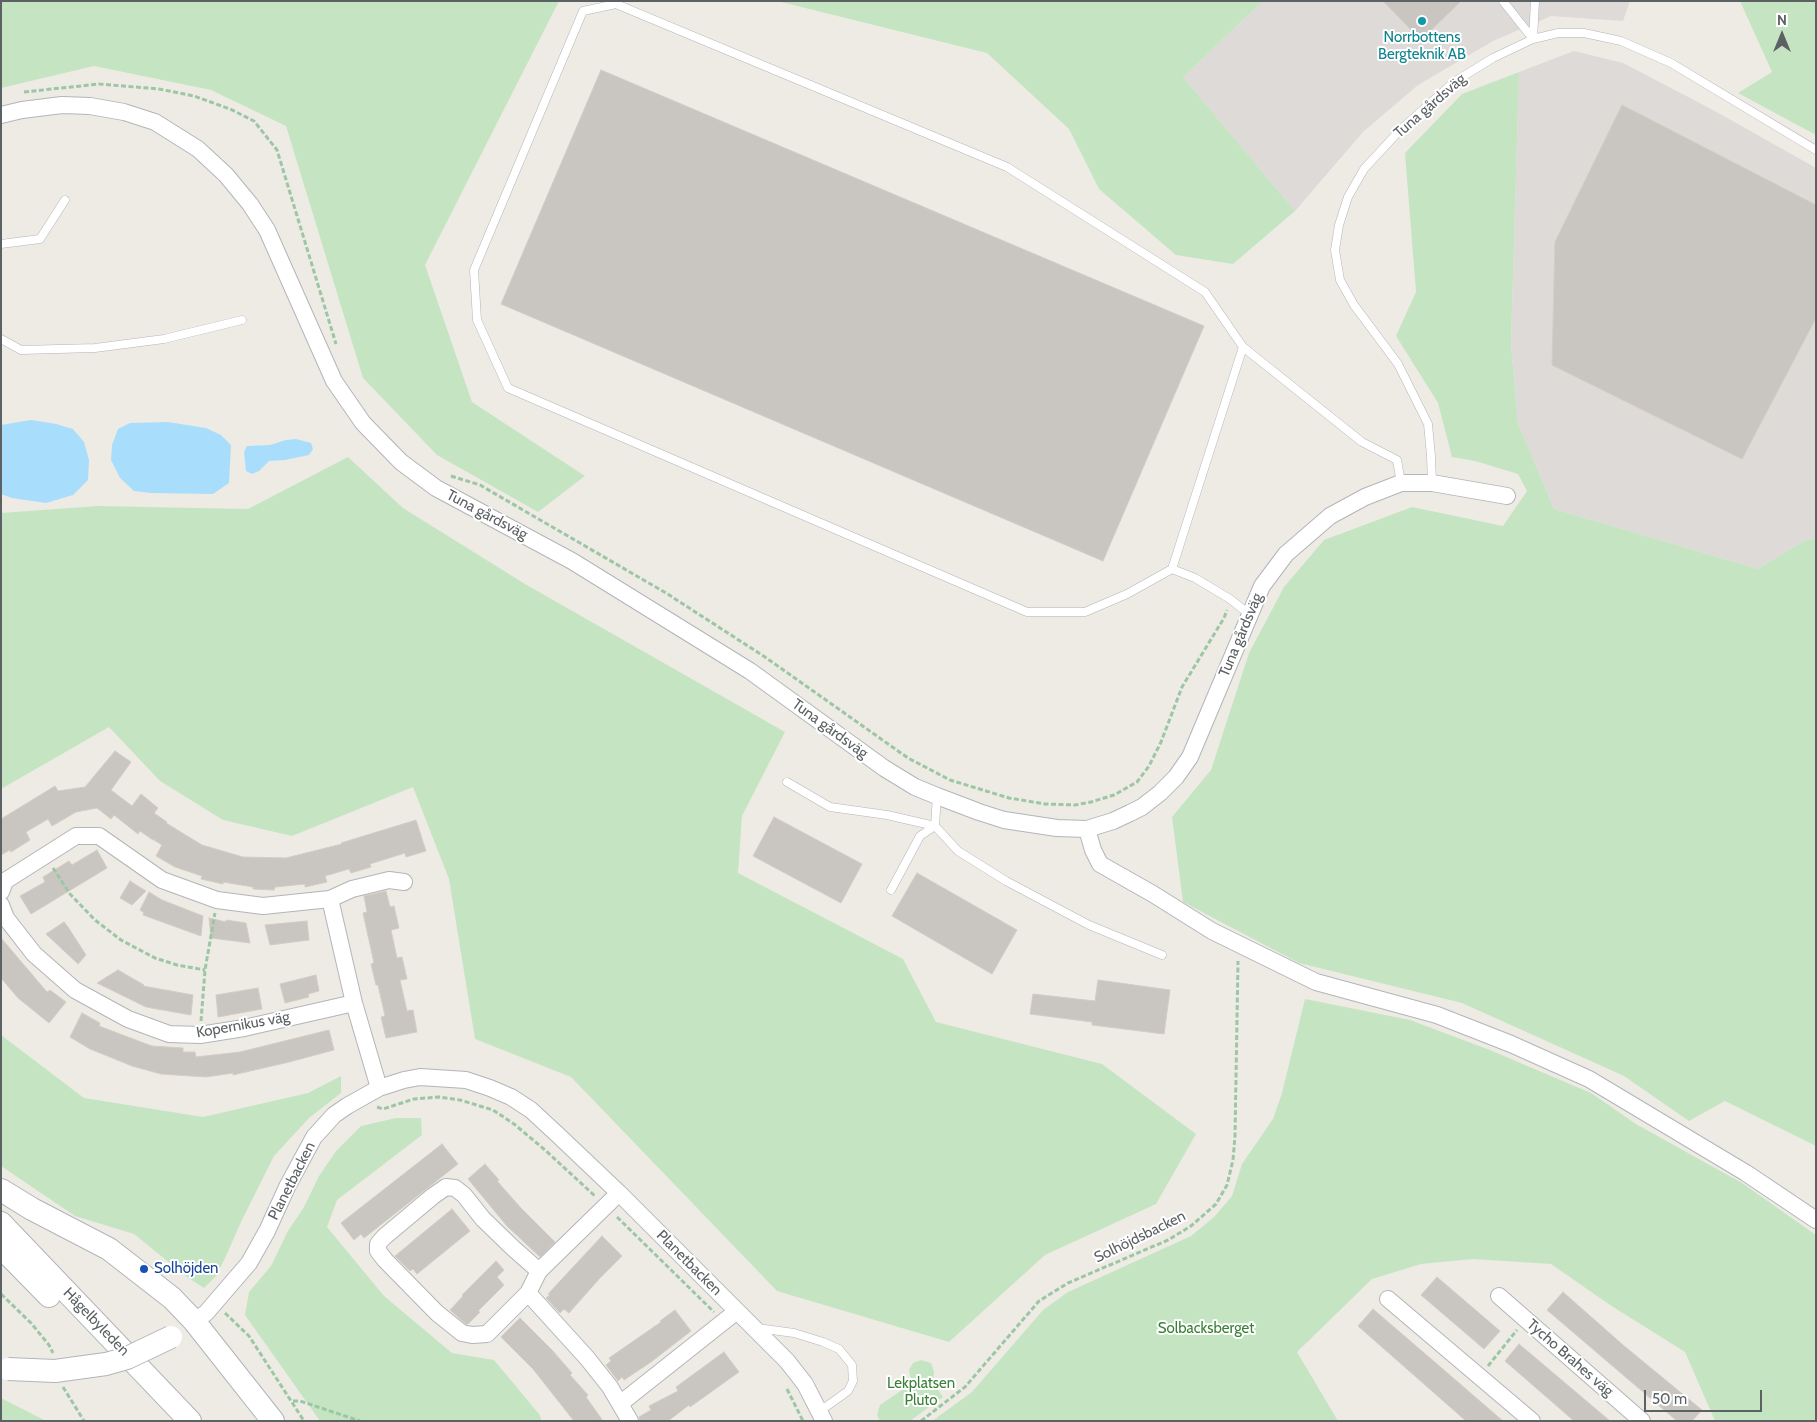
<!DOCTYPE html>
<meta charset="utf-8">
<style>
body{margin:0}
#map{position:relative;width:1817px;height:1422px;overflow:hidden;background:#eeebe5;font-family:Cabin,sans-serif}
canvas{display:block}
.frame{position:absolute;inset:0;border:2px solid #5c6164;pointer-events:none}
.north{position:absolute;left:1757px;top:10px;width:50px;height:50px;-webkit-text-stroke:4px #fff;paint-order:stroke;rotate:0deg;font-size:14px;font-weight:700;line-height:20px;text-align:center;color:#5c6164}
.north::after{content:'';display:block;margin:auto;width:18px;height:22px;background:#5c6164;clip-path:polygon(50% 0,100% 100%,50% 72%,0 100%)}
.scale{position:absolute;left:1644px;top:1390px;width:118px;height:22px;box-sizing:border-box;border:2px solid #5c6164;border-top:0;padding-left:6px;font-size:15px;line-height:18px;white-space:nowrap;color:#5c6164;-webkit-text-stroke:4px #fff;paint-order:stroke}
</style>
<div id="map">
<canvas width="1817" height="1422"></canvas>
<div class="frame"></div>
<div class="north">N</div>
<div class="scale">50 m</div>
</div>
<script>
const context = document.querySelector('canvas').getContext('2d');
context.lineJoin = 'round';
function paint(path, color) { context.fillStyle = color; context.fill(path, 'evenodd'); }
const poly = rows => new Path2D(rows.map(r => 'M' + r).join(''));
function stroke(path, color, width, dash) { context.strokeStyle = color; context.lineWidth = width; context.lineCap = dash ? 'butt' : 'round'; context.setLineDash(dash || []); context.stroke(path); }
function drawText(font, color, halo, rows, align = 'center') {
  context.font = font + ' Cabin,sans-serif'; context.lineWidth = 4; context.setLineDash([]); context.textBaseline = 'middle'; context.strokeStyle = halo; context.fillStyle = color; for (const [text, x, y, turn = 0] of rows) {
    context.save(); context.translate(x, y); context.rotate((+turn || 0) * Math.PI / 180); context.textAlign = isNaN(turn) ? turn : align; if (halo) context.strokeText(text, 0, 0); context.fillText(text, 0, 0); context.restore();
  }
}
const industrial = poly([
 [1263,1,1630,1,1623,21,1551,16,1493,41,1418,85,1363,132,1295,211,1183,77],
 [1574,51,1623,63,1713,110,1816,168,1816,538,1804,541,1758,569,1554,509,1518,423,1511,344,1519,72]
]);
const green = poly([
 [1,1,559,1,425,265,472,402,585,476,538,512,437,455,363,378,286,126,211,90,94,66,1,88],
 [777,1,1263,1,1183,77,1295,211,1233,264,1176,255,1099,189,1069,129,987,53],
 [1740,1,1816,1,1816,135,1738,93,1772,72],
 [1519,72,1511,344,1518,423,1554,509,1758,569,1804,541,1816,538,1816,1146,1725,1101,1689,1121,1624,1076,1462,1003,1299,963,1183,902,1172,817,1211,770,1249,653,1284,587,1324,540,1412,507,1503,526,1527,491,1518,474,1475,461,1452,457,1438,403,1396,336,1416,292,1405,153,1462,94],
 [348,457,403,508,525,584,785,732,742,816,738,873,903,959,936,1022,1102,1064,1196,1134,1156,1204,1045,1255,949,1342,777,1291,571,1077,475,1039,449,879,413,787,292,836,223,820,160,781,109,727,1,789,1,513,98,506,248,509],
 [1305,999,1410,1020,1490,1050,1591,1093,1636,1124,1742,1183,1816,1235,1816,1421,1715,1421,1685,1352,1610,1305,1551,1264,1473,1259,1421,1264,1372,1279,1297,1352,1338,1421,932,1421,972,1392,1043,1310,1068,1292,1191,1236,1214,1217,1232,1196,1242,1164,1273,1119,1282,1093],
 [1,1035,84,1098,203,1117,308,1093,341,1076,341,1093,309,1118,274,1156,241,1222,226,1256,216,1276,204,1288,187,1277,134,1234,75,1216,1,1166],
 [396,1118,421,1118,422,1135,337,1200,327,1227,384,1296,452,1353,494,1360,539,1414,542,1421,320,1421,245,1315,249,1292,271,1266,288,1231,304,1207,319,1176,336,1151,361,1126],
 [921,1360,931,1363,934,1372,933,1382,943,1397,910,1421,880,1421,877,1415,880,1405,905,1388,911,1381,909,1370,913,1363],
 [1,1398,46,1421,1,1421]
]);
const water = poly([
 [31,420,56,424,73,429,84,442,89,460,88,480,73,495,46,503,12,498,1,494,1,425],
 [168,422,206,428,221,435,231,445,229,483,213,494,151,493,134,491,120,478,111,460,112,445,118,429,130,423],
 [296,439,311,443,313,449,309,455,285,460,269,461,259,471,252,474,246,471,244,452,247,446,270,445,286,440]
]);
const building = poly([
 [1383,1,1461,1,1421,40,1383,1],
 [601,70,1204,326,1103,561,501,304,601,70],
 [1622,105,1816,205,1816,318,1742,459,1552,365,1555,242,1622,105],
 [115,751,131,762,111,790,132,806,141,794,158,808,154,813,167,822,166,823,202,845,243,857,286,858,342,844,341,843,416,820,426,851,406,857,405,853,370,864,371,867,351,873,349,869,325,876,327,882,305,887,305,884,275,887,274,890,253,889,253,887,223,882,223,884,201,879,202,876,175,867,156,856,162,845,154,840,155,839,153,840,140,831,138,834,114,815,111,819,97,808,76,812,52,826,48,819,26,832,30,840,11,852,10,850,1,855,1,819,55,786,58,791,85,787,115,751],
 [774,817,862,864,841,903,753,856,774,817],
 [97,850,107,868,31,914,20,896,45,882,43,877,69,861,72,865,97,850],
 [917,873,1017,930,992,974,892,916,917,873],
 [130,881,146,891,132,905,120,898,130,881],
 [386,891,390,907,394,906,399,928,391,930,397,958,402,957,407,979,400,980,407,1011,413,1010,417,1032,386,1038,381,1017,385,1016,378,985,376,985,371,964,374,963,363,913,367,912,364,896,386,891],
 [149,892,162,900,203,916,201,936,143,915,144,913,140,910,149,892],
 [209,918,226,922,226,920,246,923,250,943,211,938,209,918],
 [307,921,309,940,270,945,265,925,307,921],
 [64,922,68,927,86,955,78,964,46,934,64,922],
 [1,938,47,992,50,990,66,1002,49,1023,18,998,1,978,1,938],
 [118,970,144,985,143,986,193,995,191,1015,146,1007,97,983,118,970],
 [316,975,319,991,308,994,309,997,285,1003,280,984,316,975],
 [1098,980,1170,990,1164,1034,1092,1025,1092,1022,1030,1014,1033,994,1095,1001,1098,980],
 [258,988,262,1009,218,1017,216,995,258,988],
 [82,1013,100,1023,99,1026,141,1042,152,1046,183,1048,183,1052,195,1052,196,1057,240,1052,329,1030,334,1050,289,1062,233,1075,233,1073,206,1077,161,1074,132,1066,110,1057,90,1049,70,1037,82,1013],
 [442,1144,458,1164,364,1238,361,1234,354,1240,341,1223,442,1144],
 [485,1164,499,1180,497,1181,521,1208,555,1242,540,1257,507,1226,468,1179,485,1164],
 [452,1209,470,1231,417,1274,413,1269,410,1271,395,1256,452,1209],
 [602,1236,622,1256,600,1278,569,1313,564,1309,560,1313,546,1298,550,1295,548,1294,602,1236],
 [496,1261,504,1270,497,1277,504,1285,478,1311,480,1312,468,1324,466,1324,450,1310,463,1296,462,1295,496,1261],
 [1437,1277,1500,1331,1484,1349,1421,1295,1437,1277],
 [1563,1292,1623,1345,1702,1410,1692,1421,1677,1421,1547,1310,1563,1292],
 [1373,1309,1437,1364,1503,1421,1466,1421,1358,1326,1373,1309],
 [675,1310,691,1331,651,1362,624,1380,622,1377,618,1381,606,1365,611,1361,609,1358,661,1322,660,1321,675,1310],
 [520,1318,552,1350,572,1373,570,1375,588,1395,586,1397,603,1421,574,1421,533,1369,501,1337,520,1318],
 [1519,1344,1564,1382,1610,1421,1574,1421,1505,1361,1519,1344],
 [724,1352,739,1372,690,1407,689,1405,668,1421,640,1421,639,1417,651,1410,649,1406,678,1391,676,1387,724,1352]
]);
const path = poly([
 [24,92,99,84,159,89,194,96,230,109,254,121,277,150,336,344],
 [451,476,480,485,666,593,765,657,908,758,950,780,1009,798,1045,804,1075,805,1091,802,1114,795,1137,782,1149,766,1161,742,1182,687,1224,618,1227,610],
 [53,868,70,894,95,920,121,940,155,958,177,965,205,970],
 [201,1021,205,970,215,913],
 [377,1107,383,1109,414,1099,439,1097,460,1100,493,1110,514,1124,545,1150,596,1197],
 [617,1217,714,1312],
 [1,1294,31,1323,49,1345,53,1353],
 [225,1313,249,1336,304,1421],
 [1488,1366,1517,1330],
 [63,1387,84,1421],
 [787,1389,803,1421],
 [293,1401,300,1401,360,1421],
 [921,1421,965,1387,1039,1301,1068,1283,1168,1240,1191,1226,1216,1204,1227,1185,1233,1160,1235,1136,1238,961]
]);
const lane = poly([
 [1503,1,1533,39],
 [1533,39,1535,1],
 [1,244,40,239,65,200],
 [1,339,21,350,95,348,164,339,242,320],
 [1243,347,1205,292,1007,167,616,4,583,11,474,270,477,320,508,388,1027,612,1085,612,1127,594,1172,569,1243,347,1362,442,1397,460,1401,483],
 [1432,483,1431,456,1428,424,1398,364,1354,305,1340,280,1335,250,1339,225,1348,197,1364,169,1400,130,1454,82,1493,58,1533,39,1558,33,1584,33,1621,41,1671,63,1816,150],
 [1172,569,1195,578,1230,599,1249,614],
 [787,782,830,807,887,815,935,826,958,851,1006,881,1089,925,1162,955],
 [891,890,920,836,935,826,937,796],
 [757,1328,794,1333,823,1342,839,1349,852,1365,853,1381,848,1391,820,1411]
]);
const street = poly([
 [1,115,22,110,62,105,90,106,124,112,155,122,198,149,226,175,250,204,267,230,334,381,363,423,401,462,436,488,572,561,750,671,884,768,915,787,937,796,979,812,1004,820,1057,828,1087,829,1113,821,1130,813,1142,807,1160,793,1176,777,1190,757,1262,586,1286,554,1330,516,1365,497,1401,483,1432,483,1507,496],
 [1087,829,1093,850,1100,864,1153,894,1212,931,1316,982,1437,1015,1511,1044,1589,1079,1746,1173,1816,1220],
 [1,892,5,881,76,836,99,836,162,880,217,900,263,906,330,899,352,889,389,880,404,882],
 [330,899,354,1003,379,1088],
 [1,905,6,918,34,954,75,990,128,1019,169,1034,200,1035,244,1028,354,1003],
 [539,1271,528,1293,487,1334,472,1335,462,1333,437,1313,385,1260,378,1251,378,1244,384,1237,433,1196,446,1187,455,1188,464,1195,483,1219,513,1248,539,1271,619,1193],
 [528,1293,587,1358,610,1387,630,1421],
 [1499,1296,1642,1421],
 [1388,1299,1532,1421],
 [194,1321,206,1313,249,1263,267,1231,287,1187,314,1137,334,1115,347,1106,379,1088,404,1080,420,1077,466,1080,490,1088,511,1097,531,1110,559,1136,619,1193,787,1361,805,1384,824,1421],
 [621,1403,737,1311]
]);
const secondary = poly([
 [1,1190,32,1209,109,1249,172,1298,194,1321,273,1421],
 [1,1223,190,1421],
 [1,1247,49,1296]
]);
const secondaryBridge = poly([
 [8,1369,55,1371,106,1364,127,1358,171,1337]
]);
const markers = [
 [1422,21,5,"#0f9aa8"],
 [144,1269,5,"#1a4fb4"]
];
const cultureNames = [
 ["Norrbottens",1422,38],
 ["Bergteknik AB",1422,55]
];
const streetNames = [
 ["Tuna gårdsväg",1430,106,-41],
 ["Tuna gårdsväg",487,515,28],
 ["Tuna gårdsväg",1241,635,-67],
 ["Tuna gårdsväg",830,729,36],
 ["Kopernikus väg",243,1025,-10],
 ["Planetbacken",292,1181,-63],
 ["Solhöjdsbacken",1140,1237,-26],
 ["Planetbacken",689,1263,45],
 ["Hågelbyleden",96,1322,46],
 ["Tycho Brahes väg",1570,1358,41]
];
const transitNames = [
 ["Solhöjden",154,1269]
];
const parkNames = [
 ["Solbacksberget",1206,1329],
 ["Lekplatsen",921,1384],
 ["Pluto",921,1401]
];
paint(industrial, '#dddad7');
paint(green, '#c5e5c2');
paint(water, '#a8defb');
paint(building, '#c9c6c1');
stroke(building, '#d3ccc3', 1);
stroke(lane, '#b2b5b9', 9);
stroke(street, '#b2b5b9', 18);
stroke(secondary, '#b1b5b9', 24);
stroke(path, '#9cc6a4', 3, [5, 2.5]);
stroke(lane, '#fff', 8);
stroke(street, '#fff', 16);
stroke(secondary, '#fff', 22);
stroke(secondaryBridge, '#b1b5b9', 24, []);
stroke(secondaryBridge, '#fff', 22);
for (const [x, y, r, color] of markers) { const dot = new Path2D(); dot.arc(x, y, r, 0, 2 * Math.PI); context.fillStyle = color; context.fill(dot); stroke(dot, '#fff', 2); }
drawText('15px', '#0d838f', '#fff', cultureNames);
drawText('15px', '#5c6164', '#fff', streetNames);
drawText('15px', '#164399', '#fff', transitNames, 'left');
drawText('15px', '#3b8038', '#fff', parkNames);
</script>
